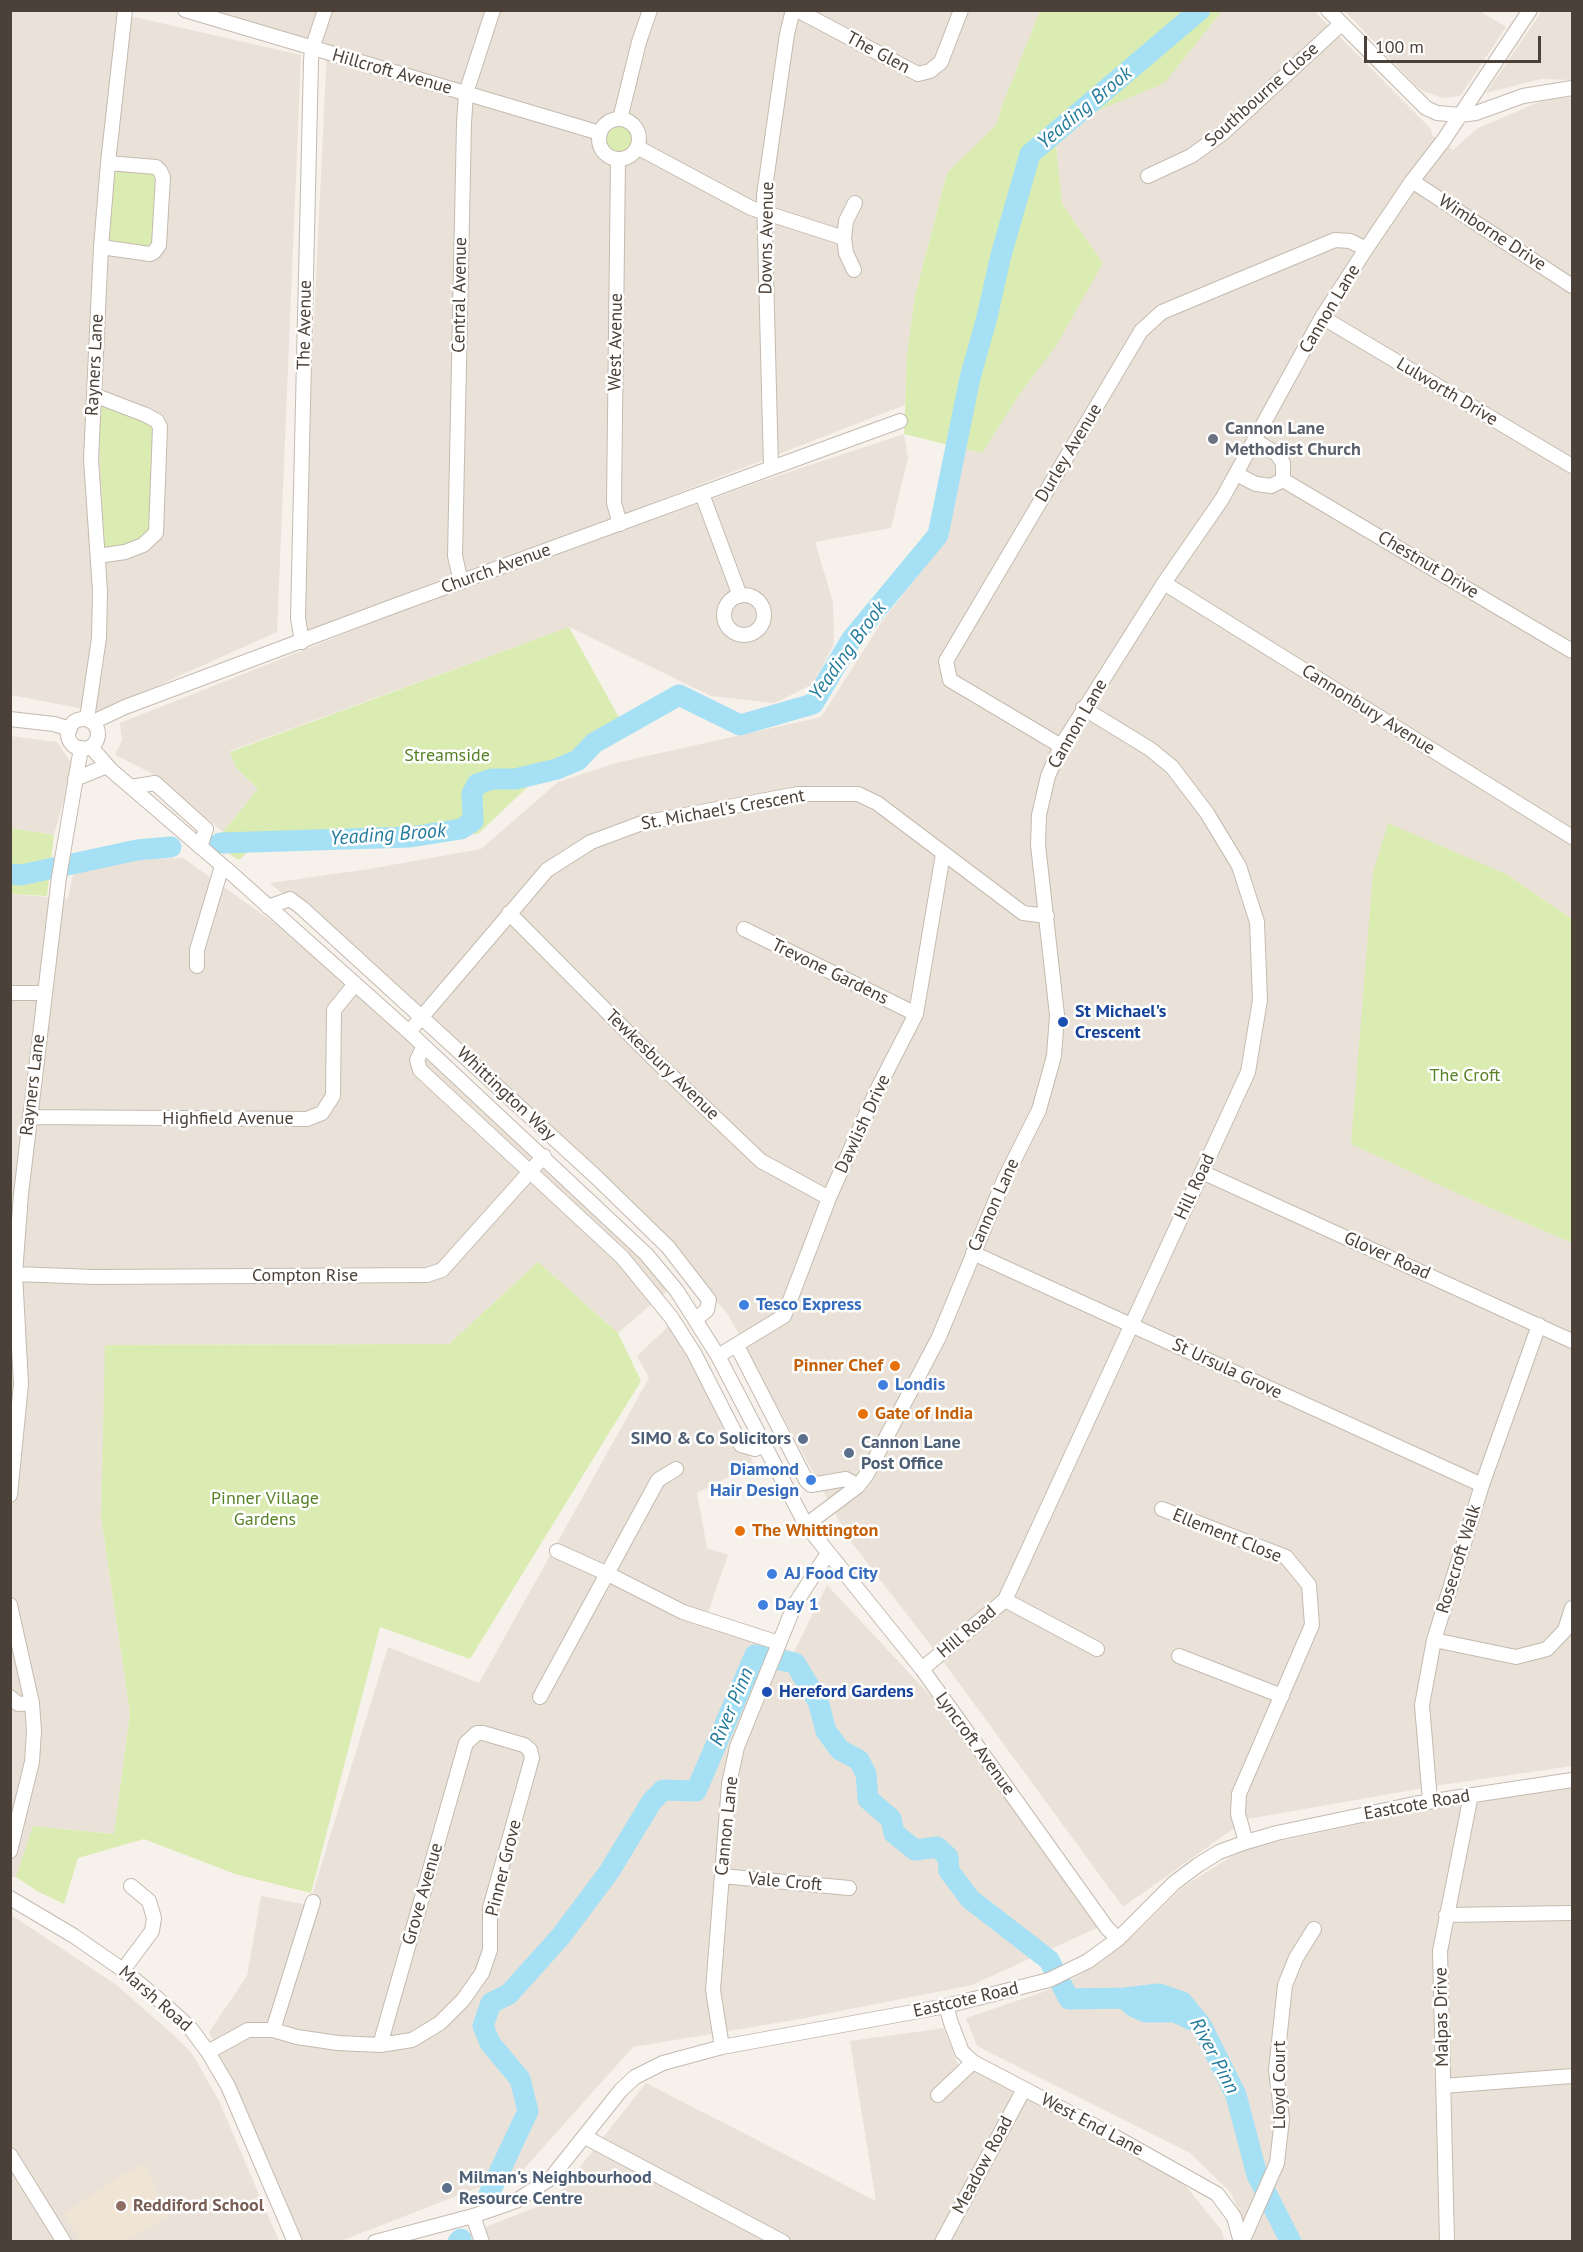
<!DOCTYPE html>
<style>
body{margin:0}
#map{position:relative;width:1583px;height:2252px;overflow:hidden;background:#f6f1eb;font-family:"PT Sans",sans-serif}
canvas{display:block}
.frame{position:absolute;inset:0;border:12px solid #4b4138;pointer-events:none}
.scale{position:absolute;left:1364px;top:36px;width:177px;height:27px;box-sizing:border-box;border:3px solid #4b4138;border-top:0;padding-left:8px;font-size:18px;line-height:21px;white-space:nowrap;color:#4b4138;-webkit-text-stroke:4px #fff;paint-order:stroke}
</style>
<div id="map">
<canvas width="1583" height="2252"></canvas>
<div class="frame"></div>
<div class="scale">100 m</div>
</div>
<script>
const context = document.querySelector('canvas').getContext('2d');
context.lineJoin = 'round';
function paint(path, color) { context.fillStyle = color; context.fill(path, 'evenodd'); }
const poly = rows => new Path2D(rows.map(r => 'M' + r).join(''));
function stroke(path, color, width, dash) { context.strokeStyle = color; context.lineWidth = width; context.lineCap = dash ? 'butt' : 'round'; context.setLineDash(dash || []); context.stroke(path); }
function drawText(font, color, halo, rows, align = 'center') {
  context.font = font + ' "PT Sans",sans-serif'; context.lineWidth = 5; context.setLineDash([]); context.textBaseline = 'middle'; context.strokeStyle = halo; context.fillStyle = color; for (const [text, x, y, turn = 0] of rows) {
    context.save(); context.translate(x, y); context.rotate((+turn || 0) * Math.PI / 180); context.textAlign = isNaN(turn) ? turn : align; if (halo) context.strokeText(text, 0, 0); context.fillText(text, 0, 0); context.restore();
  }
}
const residential = poly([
 [10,11,108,11,301,55,277,632,99,712,11,695],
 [211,11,1040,11,1002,106,996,125,947,173,915,296,907,354,905,405,619,516,451,576,299,635,327,49],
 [1222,11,1314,11,1431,129,1432,135,1453,150,1478,128,1544,100,1572,97,1572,919,1508,875,1472,1200,1572,1243,1572,1766,1441,1785,1247,1819,1123,1907,945,1664,849,1539,727,1313,694,1277,429,1020,270,883,369,869,481,849,558,782,616,763,821,717,883,620,947,539,966,449,982,453,1103,263,1062,204,1056,144,1094,112,1157,86,1165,81],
 [1345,11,1480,11,1506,27,1460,96,1443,98,1423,91,1415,85],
 [1542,11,1572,11,1572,80,1541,79,1486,93],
 [904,434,908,458,891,528,815,542,833,602,834,644,813,684,775,703,711,696,569,627,230,751,236,768,258,789,223,832,153,774,115,755,122,740,120,723,419,604,759,482],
 [10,736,57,742,73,766,54,835,11,828],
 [183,858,294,937,393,1019,674,1285,618,1333,538,1262,449,1344,106,1345,101,1517,130,1713,114,1834,34,1826,16,1877,11,1877,11,894,68,899,74,869,100,861],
 [676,1319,754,1464,697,1493,707,1548,728,1555,707,1615,794,1652,827,1585,985,1754,1099,1927,972,1985,800,2019,633,2047,523,2170,341,2241,302,2241,209,2032,247,1976,261,1896,309,1905,388,1647,479,1683,649,1378,637,1356],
 [1572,1785,1572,2241,1251,2241,1231,2193,1190,2153,977,2046,966,2018,1043,1992,1067,1982,1101,1962,1132,1937,1183,1887,1243,1849,1434,1808],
 [10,1914,115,1984,176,2037,193,2055,219,2101,279,2241,11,2241],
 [944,2028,958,2065,1065,2110,1182,2181,1222,2231,1224,2241,447,2242,554,2200,646,2083,876,2201,850,2041]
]);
const education = poly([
 [144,2164,169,2216,126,2241,81,2241,64,2214,120,2176]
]);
const green = poly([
 [1040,11,1222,11,1166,81,1158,86,1094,112,1056,144,1062,204,1103,263,1056,346,1021,392,982,453,904,434,907,354,915,296,947,173,996,125,1002,106],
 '606 139a13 13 0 1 1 26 0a13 13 0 1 1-26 0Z',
 [115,170,159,174,153,247,109,243],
 [100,402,156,425,151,534,105,554,100,464],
 [569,627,622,723,557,759,478,834,264,837,239,860,210,843,223,832,258,789,236,768,230,752],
 [1388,823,1508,875,1572,919,1572,1243,1472,1200,1351,1144,1373,873],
 [11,828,54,835,47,896,11,894],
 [538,1262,618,1333,641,1381,470,1659,380,1627,311,1893,235,1874,144,1839,78,1858,64,1904,37,1891,16,1877,33,1826,114,1834,130,1713,101,1517,105,1345,449,1344]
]);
const river = poly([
 [220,843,410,837,461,829,473,821,472,794,477,784,492,779,515,779,557,769,578,760,594,743,679,695,740,725,813,704,851,640,938,535,970,378,987,317,1001,255,1030,154,1200,10],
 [10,874,21,875,137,850,171,847],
 [1124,1998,1134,2007,1146,2012,1175,2012,1192,2020],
 [489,2194,528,2111,520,2079,490,2043,483,2026,491,2003,509,1994,561,1936,609,1872,652,1801,663,1790,696,1791,755,1655,795,1663,818,1701,826,1731,840,1750,859,1760,866,1774,868,1799,891,1819,894,1833,915,1850,937,1847,948,1857,949,1871,970,1899,1049,1960,1069,1999,1124,1998,1159,1994,1182,2002,1201,2025,1236,2095,1257,2175,1291,2242],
 [458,2242,461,2239]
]);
const minor = poly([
 [185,10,600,133],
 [797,10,918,74,930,71,941,62,961,10],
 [1328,10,1426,108,1437,113,1460,115,1476,113,1523,96,1572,88],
 [620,119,639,42,650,10],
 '599 139a20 20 0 1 1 40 0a20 20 0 1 1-40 0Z',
 [637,147,751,208,844,238],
 [618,159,614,503,620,524],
 [1148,176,1191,156,1223,133,1341,24],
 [1412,181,1572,286],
 [101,247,150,254,154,252,159,245,163,177,160,171,156,167,108,163],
 [854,270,846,253,844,238,846,221,855,203],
 [1322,317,1572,466],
 [94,395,146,415,157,421,160,427,156,533,143,545,125,552,98,556],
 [1254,440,1277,454,1283,463,1283,480],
 [771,468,764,195,787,34,793,10],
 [1236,474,1256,484,1271,486,1283,480],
 [1283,480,1572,651],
 [702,494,740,596],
 [461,582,455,556,464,123,466,93,493,10],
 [1164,583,1572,837],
 '724 615a20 20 0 1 1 40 0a20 20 0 1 1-40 0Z',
 [302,642,298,618,311,61,312,49,325,10],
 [10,719,54,724,70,729],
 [87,719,99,638,100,591,91,459,101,247,108,163,125,10],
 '68 734a15 15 0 1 1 30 0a15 15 0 1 1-30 0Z',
 [93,722,125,707,394,606,900,421],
 [1061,746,950,680,946,661,1141,331,1162,312,1335,240,1350,241,1366,249],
 [91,747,111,770,231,873,409,1032,646,1254,677,1291,718,1356,806,1525,922,1669,1107,1928,1118,1939],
 [75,779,107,766],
 [131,787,155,783,206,829,200,847],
 [268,907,290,899,302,908,594,1175,668,1247,709,1300,707,1310,696,1319],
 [509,913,655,1060,761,1161,829,1198],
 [744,929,916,1014],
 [197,966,197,950,222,866],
 [10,993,44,993],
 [409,1032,547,870,591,842,642,823,798,794,858,794,877,803,1023,913,1047,916],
 [424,1046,417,1060,420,1070,622,1257,671,1317,694,1353,741,1445,755,1449,764,1445],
 [30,1117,307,1119,322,1113,333,1096,334,1010,355,984],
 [1202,1172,1572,1341],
 [973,1253,1482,1485],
 [15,1274,94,1277,427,1275,442,1270,544,1156],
 [737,1346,806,1480,811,1485,846,1479,858,1486],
 [718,1356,784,1316,829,1198,876,1092,916,1014,943,854],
 [10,1495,21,1384,15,1274,21,1194,59,877,81,748],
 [1162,1509,1286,1557,1309,1585,1312,1625,1239,1794,1238,1814,1246,1842],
 [806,1525,858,1486,867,1474,939,1337,1004,1180,1039,1110,1054,1056,1057,1015,1038,845,1039,815,1048,776,1061,746,1164,583,1222,499,1322,317,1366,249,1412,181,1443,141,1530,10],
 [557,1551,608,1574,683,1612,779,1643],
 [1005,1600,1097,1649],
 [10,1605,32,1703,34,1731,32,1762,10,1851],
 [1434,1640,1516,1657,1547,1649,1565,1630,1572,1608],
 [1179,1656,1282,1696],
 [922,1669,1005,1600,1248,1072,1260,1000,1257,922,1239,866,1207,813,1172,767,1150,749,1083,708],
 [10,1697,18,1704,32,1703],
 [540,1697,658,1480,676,1469],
 [1430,1801,1422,1705,1434,1640,1482,1485,1539,1325],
 [722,1876,849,1888],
 [10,1898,74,1936,123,1970,165,2005,191,2029,208,2052,228,2086,295,2242],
 [1446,1915,1572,1913],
 [123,1970,152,1931,154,1918,149,1901,131,1886],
 [946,2006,951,2023,962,2052,973,2062,1112,2135,1217,2194,1234,2217,1241,2242],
 [273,2030,313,1902],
 [722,2047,713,1990,729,1784,737,1747,795,1604,828,1553],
 [208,2052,248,2030,273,2030,297,2037,338,2043,380,2045,412,2040,440,2023,463,2000,482,1973,490,1950,490,1908,532,1758,530,1750,524,1745,483,1733,477,1733,466,1743,380,2045],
 [1443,2086,1572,2076],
 [938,2095,973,2062],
 [585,2137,783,2242],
 [10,2155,64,2242],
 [473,2216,482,2242],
 [375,2242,473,2216,516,2201,551,2178,621,2090,635,2077,663,2063,722,2047,946,2006,1049,1980,1088,1961,1118,1939,1174,1883,1198,1865,1219,1852,1246,1842,1277,1833,1414,1804,1572,1780],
 [942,2242,1024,2089],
 [1242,2242,1277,2163,1282,2119,1276,2070,1285,1985,1296,1958,1314,1929],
 [1447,2242,1440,1951,1471,1795]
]);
const markers = [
 [1213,439,6,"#6b7280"],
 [1063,1022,6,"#1a4fb4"],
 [744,1305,6,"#3f7fe0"],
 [895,1366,6,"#e8710a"],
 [883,1385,6,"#3f7fe0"],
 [863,1414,6,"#e8710a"],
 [803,1439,6,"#5c6f8a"],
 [849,1453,6,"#5c6f8a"],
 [811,1480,6,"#3f7fe0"],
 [740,1531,6,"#e8710a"],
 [772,1574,6,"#3f7fe0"],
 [763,1605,6,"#3f7fe0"],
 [767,1692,6,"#1a4fb4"],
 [447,2188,6,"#5c6f8a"],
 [121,2206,6,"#8d6e63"]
];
const streetNames = [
 ["The Glen",878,53,28],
 ["Hillcroft Avenue",392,72,16],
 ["Southbourne Close",1262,95,-42],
 ["Wimborne Drive",1492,233,33],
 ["Downs Avenue",767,238,-89],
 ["Central Avenue",460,295,-89],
 ["Cannon Lane",1330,309,-59],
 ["The Avenue",305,325,-89],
 ["West Avenue",616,342,-89],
 ["Rayners Lane",95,365,-87],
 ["Lulworth Drive",1447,392,31],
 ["Durley Avenue",1069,453,-59],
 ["Chestnut Drive",1428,565,31],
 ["Church Avenue",496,569,-20],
 ["Cannonbury Avenue",1368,710,32],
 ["Cannon Lane",1078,724,-60],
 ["St. Michael's Crescent",723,810,-10],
 ["Trevone Gardens",830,972,26],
 ["Tewkesbury Avenue",662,1065,44],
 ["Rayners Lane",33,1085,-83],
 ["Whittington Way",506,1094,43],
 ["Highfield Avenue",228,1119],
 ["Dawlish Drive",863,1124,-65],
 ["Hill Road",1195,1187,-65],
 ["Cannon Lane",994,1205,-66],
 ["Glover Road",1387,1256,24],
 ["Compton Rise",305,1276],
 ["St Ursula Grove",1227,1369,25],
 ["Ellement Close",1227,1536,22],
 ["Rosecroft Walk",1459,1559,-73],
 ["Hill Road",967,1632,-40],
 ["Lyncroft Avenue",975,1744,54],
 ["Eastcote Road",1417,1805,-10],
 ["Cannon Lane",727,1826,-84],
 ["Pinner Grove",504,1868,-76],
 ["Vale Croft",785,1882,5],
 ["Grove Avenue",423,1894,-74],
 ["Marsh Road",155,1999,41],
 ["Eastcote Road",966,2000,-13],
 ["Malpas Drive",1442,2017,-91],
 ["Lloyd Court",1280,2085,-90],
 ["West End Lane",1092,2125,28],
 ["Meadow Road",983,2165,-62]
];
const worshipNames = [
 ["Cannon Lane",1225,429],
 ["Methodist Church",1225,450]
];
const parkNames = [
 ["Streamside",447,756],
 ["The Croft",1465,1076],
 ["Pinner Village",265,1499],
 ["Gardens",265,1520]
];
const transitNames = [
 ["St Michael's",1075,1012],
 ["Crescent",1075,1033],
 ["Hereford Gardens",779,1692]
];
const shopNames = [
 ["Tesco Express",756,1305],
 ["Londis",895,1385],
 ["Diamond",799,1470,"right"],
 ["Hair Design",799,1491,"right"],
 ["AJ Food City",784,1574],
 ["Day 1",775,1605]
];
const foodNames = [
 ["Pinner Chef",883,1366,"right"],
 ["Gate of India",875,1414],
 ["The Whittington",752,1531]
];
const serviceNames = [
 ["SIMO & Co Solicitors",791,1439,"right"],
 ["Cannon Lane",861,1443],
 ["Post Office",861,1464],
 ["Milman's Neighbourhood",459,2178],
 ["Resource Centre",459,2199]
];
const educationNames = [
 ["Reddiford School",133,2206]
];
const waterNames = [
 ["Yeading Brook",1085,108,-40],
 ["Yeading Brook",848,651,-54],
 ["Yeading Brook",388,835,-4],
 ["River Pinn",732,1707,-67],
 ["River Pinn",1214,2056,62]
];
paint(residential, '#eae2d8');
paint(education, '#f0e4d4');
paint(green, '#dbecb2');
stroke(river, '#a5e0f5', 21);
stroke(minor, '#c5baaf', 16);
stroke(minor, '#fff', 14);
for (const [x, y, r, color] of markers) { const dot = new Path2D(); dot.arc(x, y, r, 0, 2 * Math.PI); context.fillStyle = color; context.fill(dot); stroke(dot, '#fff', 2); }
drawText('18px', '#4b4138', '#fff', streetNames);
drawText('bold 18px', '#5b616d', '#fff', worshipNames, 'left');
drawText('18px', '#578226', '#fff', parkNames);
drawText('bold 18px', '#164399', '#fff', transitNames, 'left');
drawText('bold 18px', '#366cbe', '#fff', shopNames, 'left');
drawText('bold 18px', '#c56008', '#fff', foodNames, 'left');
drawText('bold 18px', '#4e5e75', '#fff', serviceNames, 'left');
drawText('bold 18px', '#785e54', '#fff', educationNames, 'left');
drawText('italic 20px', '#247b9c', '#fff', waterNames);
</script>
